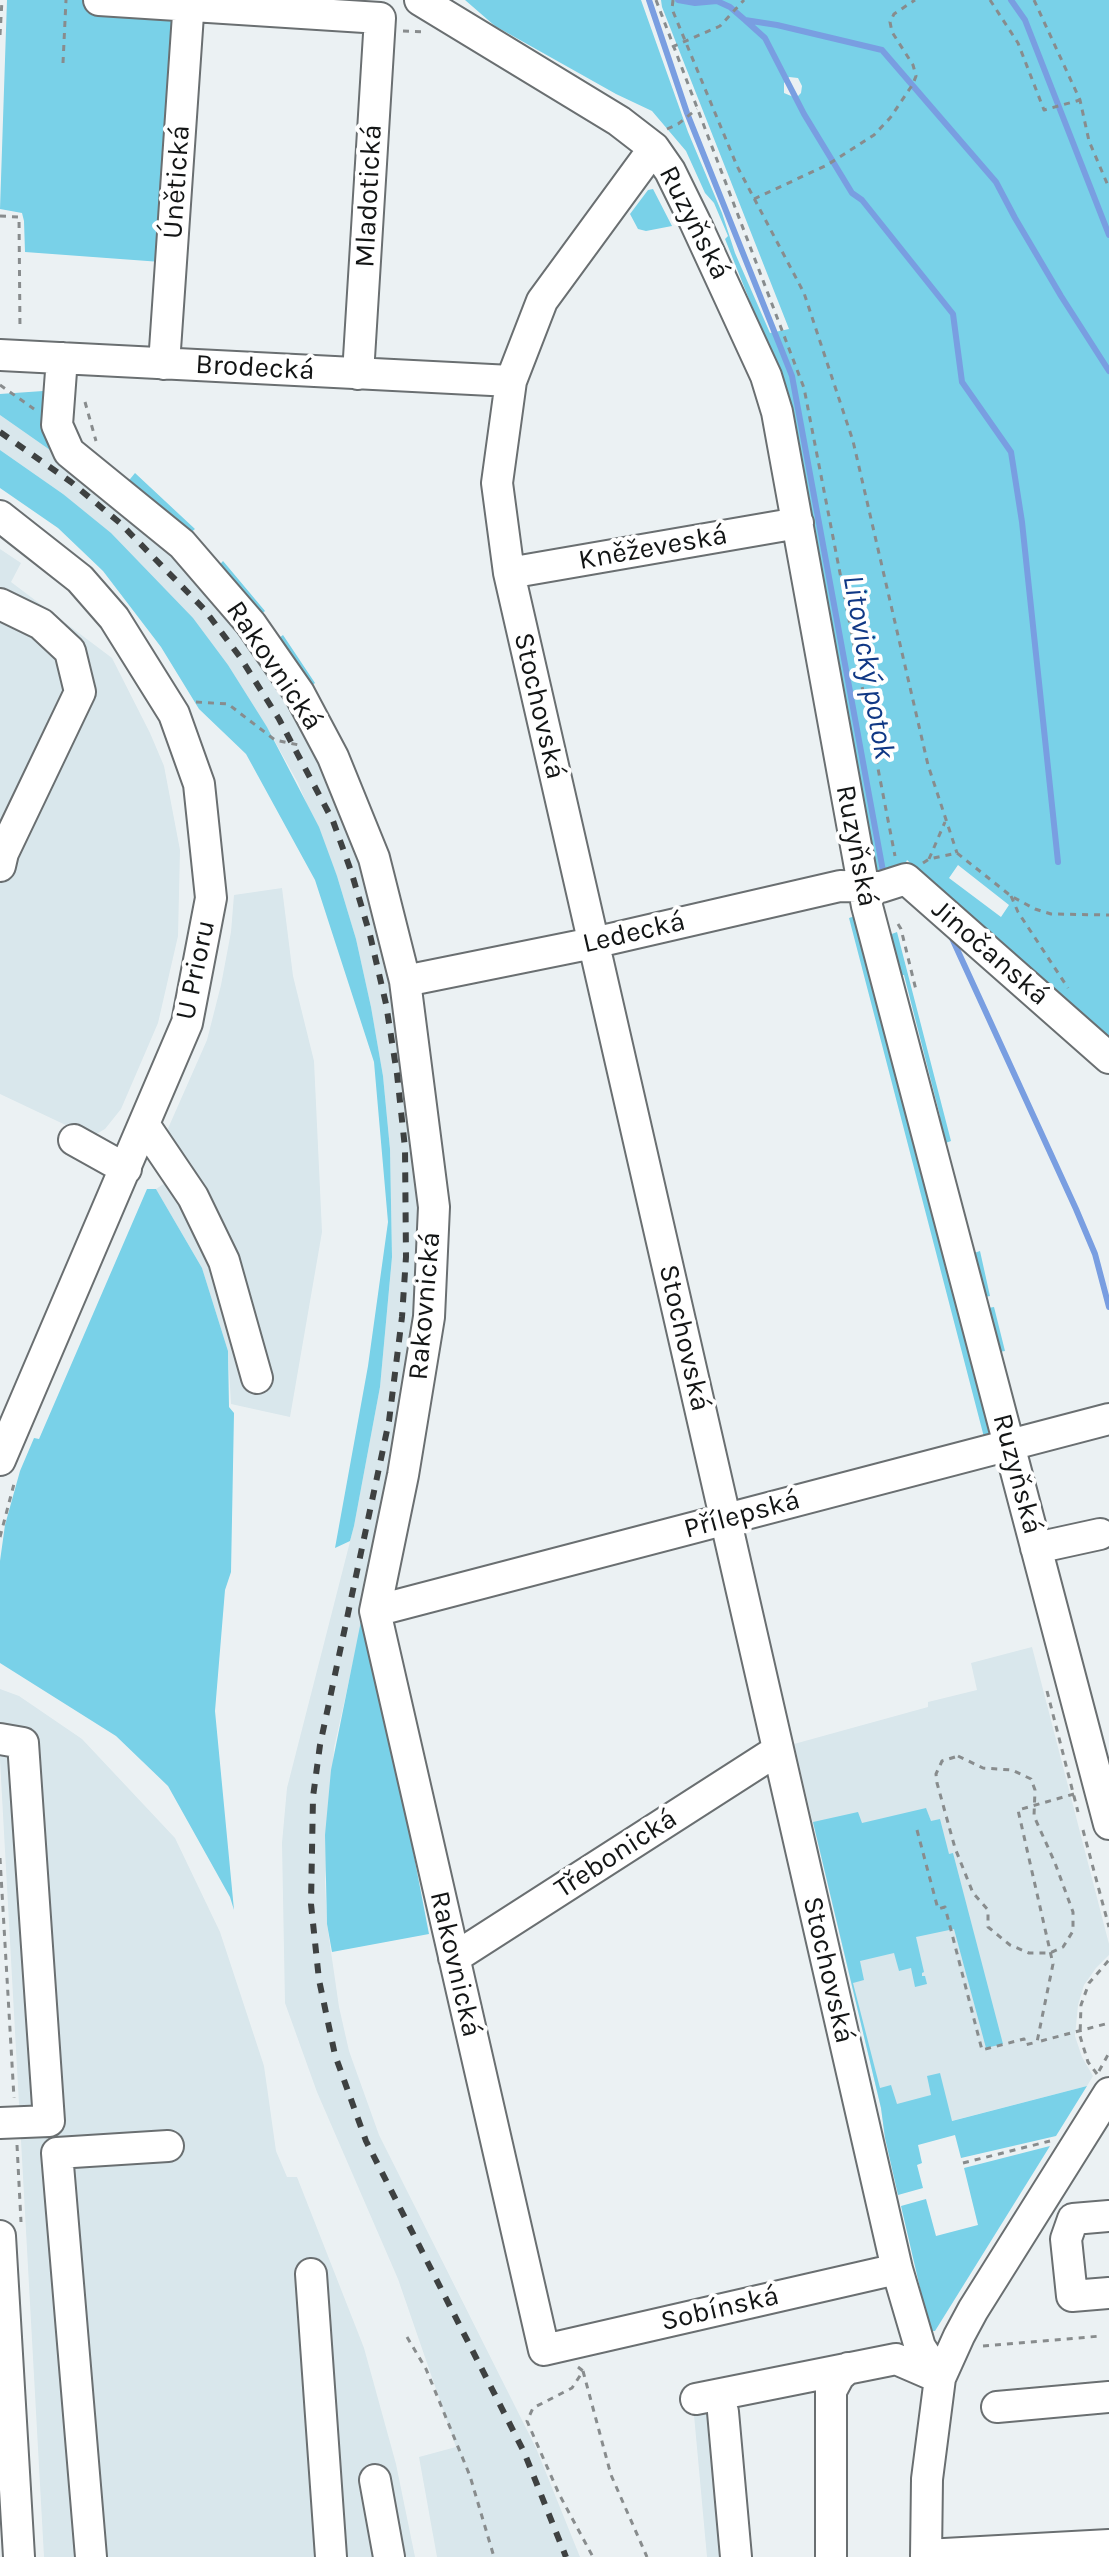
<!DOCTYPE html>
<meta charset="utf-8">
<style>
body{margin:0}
canvas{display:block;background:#ebf1f3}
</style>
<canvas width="1109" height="2557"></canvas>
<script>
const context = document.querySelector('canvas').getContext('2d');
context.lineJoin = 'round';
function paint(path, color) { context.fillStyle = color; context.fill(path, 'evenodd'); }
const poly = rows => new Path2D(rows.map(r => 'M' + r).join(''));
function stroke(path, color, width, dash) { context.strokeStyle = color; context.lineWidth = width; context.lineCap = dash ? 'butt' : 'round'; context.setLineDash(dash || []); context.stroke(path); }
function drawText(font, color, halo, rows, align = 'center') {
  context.font = font + ' Karla,sans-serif'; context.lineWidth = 8; context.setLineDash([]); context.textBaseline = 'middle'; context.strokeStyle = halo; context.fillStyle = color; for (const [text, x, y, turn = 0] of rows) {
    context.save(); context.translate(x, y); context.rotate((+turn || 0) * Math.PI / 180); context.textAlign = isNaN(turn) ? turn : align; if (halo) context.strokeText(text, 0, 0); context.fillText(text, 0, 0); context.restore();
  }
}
const built = poly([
 [0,415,80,471,130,512,216,600,252,649,292,712,323,770,346,816,384,932,421,1201,416,1319,382,1532,334,1748,325,1882,327,1924,339,2007,349,2051,379,2135,536,2448,580,2557,437,2557,419,2457,456,2447,398,2279,317,2092,285,2003,282,1843,287,1788,354,1526,380,1387,392,1257,390,1149,383,1076,371,1007,356,939,337,876,298,783,267,727,63,494,0,450],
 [0,549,21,563,11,582,112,658,150,733,164,766,180,850,178,936,158,1023,121,1109,105,1129,91,1137,0,1094],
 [282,888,293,976,314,1061,322,1232,290,1417,231,1404,228,1351,202,1268,156,1189,192,1165,166,1133,207,1040,221,985,231,932,234,895],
 [1032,1647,1109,1944,1109,1955,1096,1968,1084,1985,1078,2005,1075,2036,1082,2057,1093,2076,1087,2086,885,2138,881,2108,794,1744,928,1707,928,1702,977,1690,971,1663],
 [0,1689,19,1696,82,1739,175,1838,220,1932,264,2066,276,2151,287,2177,297,2177,364,2348,396,2464,415,2557,44,2557,0,1760],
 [727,2411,738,2557,707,2557,694,2415]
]);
const green = poly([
 [7,0,178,0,161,262,25,252,24,221,22,213,0,209],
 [465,0,641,0,688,132,722,213,735,253,770,333,789,329,662,7,661,0,1109,0,1109,1043,907,860,902,871,877,878,761,336,763,334,725,239,728,236,714,203,705,193,686,151,652,111,616,94,495,26],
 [789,77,798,78,802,86,801,93,796,98,784,93,784,83],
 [958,865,1009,905,1001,917,949,878],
 [653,189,672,226,646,231,638,229,630,214,648,190],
 [43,391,48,428,61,450,174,547,219,596,256,647,321,752,351,819,372,877,400,982,424,1153,427,1209,422,1313,413,1375,367,1612,429,1934,332,1952,327,1924,325,1835,331,1770,361,1621,382,1532,408,1391,420,1258,419,1147,411,1072,399,1001,384,932,365,866,346,816,323,770,292,712,252,649,216,600,130,512,80,471,0,415,0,394],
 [0,450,63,494,111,533,193,618,228,665,267,727,319,827,337,876,356,939,371,1007,383,1076,390,1149,392,1257,380,1387,354,1526,350,1541,335,1548,368,1366,388,1222,374,1062,315,880,246,754,199,709,161,647,103,571,58,528,0,488],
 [135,473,195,529,183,539,126,484],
 [223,561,265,611,254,621,213,572],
 [283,635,315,683,304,691,271,644],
 [858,915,991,1434,985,1441,849,918],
 [897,932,951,1141,943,1144,937,1118,940,1116,904,975,899,975,889,935],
 [147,1189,156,1189,202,1268,228,1351,229,1407,234,1413,231,1572,225,1590,215,1711,234,1910,230,1897,168,1786,116,1736,0,1663,0,1561,5,1525,20,1471,34,1438,39,1439],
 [980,1251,990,1296,985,1297,974,1253],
 [994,1307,1005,1351,999,1352,988,1308],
 [926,1808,931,1821,940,1819,949,1854,953,1853,1003,2044,986,2048,954,1929,916,1937,924,1972,922,1973,922,1976,925,1976,927,1984,915,1987,911,1968,899,1971,894,1953,860,1961,864,1980,853,1983,880,2088,891,2085,897,2104,931,2095,927,2076,940,2073,952,2121,1087,2086,1056,2136,961,2158,955,2135,918,2145,922,2163,917,2165,923,2188,898,2195,885,2138,881,2108,813,1822,858,1812,862,1823],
 [1050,2146,935,2331,930,2331,901,2206,926,2199,936,2236,978,2225,964,2168]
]);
const stream = poly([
 [649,0,687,113,792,376,883,871,887,877],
 [678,0,695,3,717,1],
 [1011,0,1025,20,1109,235],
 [717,1,730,7,745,20,777,25,882,50,996,182,1015,218,1061,296,1109,371],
 [745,20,765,38,804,114,852,193,862,200,953,314,962,382,1011,452,1022,522,1058,862],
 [951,936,1076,1209,1095,1254,1109,1307]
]);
const path = poly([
 [656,0,804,388,895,856],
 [673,0,672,9,737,166,804,293,853,441,928,765,957,853],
 [990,0,1018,43,1044,110,1080,100],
 [1034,0,1080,100,1089,141,1109,188],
 [403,31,424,32],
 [0,35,2,0],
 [672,47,720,26,744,0],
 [63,63,66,0],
 [667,129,678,124,697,109],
 [754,199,827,165,874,135,890,118,913,84,916,76,913,65,892,32,890,22,894,14,915,0],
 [0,216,19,217,20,330],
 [0,385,34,409],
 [85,402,96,441],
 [196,702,228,704,275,740,299,745],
 [929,859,945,822],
 [923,863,929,859,957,853,1011,896,1035,909,1051,914,1109,915],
 [1011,896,1018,912,1068,988],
 [898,924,901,929,916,990],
 [0,1537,15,1480],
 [1047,1691,1078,1812],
 [958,1756,983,1768,1012,1770,1031,1779,1035,1790,1034,1816,1055,1863,1073,1912,1073,1931,1063,1947,1050,1953,1029,1953,1010,1945,988,1927,988,1910,973,1893,955,1848,937,1783,936,1774,942,1761,958,1756],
 [1074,1794,1018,1810,1053,1964,1037,2042,1109,2023],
 [917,1830,938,1909,945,1907,982,2050,1024,2039,1025,2045,1037,2042],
 [1083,1830,1109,1927],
 [0,1858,14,2098],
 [1099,2071,1109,2053],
 [1097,2074,1088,2062,1080,2036,1081,2005,1089,1983,1109,1960],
 [17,2145,21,2222],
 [963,2163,1050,2141],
 [407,2337,426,2369,470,2476,494,2557],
 [983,2346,1101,2336],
 [578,2367,583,2371,572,2388,533,2408,527,2421,559,2494,593,2557],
 [583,2371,611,2475,647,2557]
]);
const minor = poly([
 [99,0,380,18,358,374],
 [420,0,619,121,654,148,670,171,695,222,766,376,777,412,867,906,1109,1824],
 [654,148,542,301,511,381,497,483,509,573,897,2269,920,2347,940,2378],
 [0,355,511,381],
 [62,358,57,425,69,452,182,544,251,624,299,693,333,757,374,858,405,981,434,1207,429,1317,403,1475,375,1611,544,2350,897,2269],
 [164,364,189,0],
 [0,516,80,579,114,618,174,714,199,784,211,898,187,1023,0,1460],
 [509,573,798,523],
 [0,604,41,624,70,651,80,692,3,853,0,866],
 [405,981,593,943,840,886,881,887,906,879,1109,1058],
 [145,1126,193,1197,224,1261,257,1378],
 [74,1140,126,1169],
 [1036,1548,1100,1534],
 [375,1611,1109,1419],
 [0,1739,23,1743,49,2121,0,2123],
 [454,1958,778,1750],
 [1109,2216,1073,2219,1066,2239,1072,2296,1109,2293],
 [0,2236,19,2557],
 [311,2274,331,2557],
 [696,2399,896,2359,940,2378],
 [997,2407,1109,2397],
 [723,2412,736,2557],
 [375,2480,389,2557],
 [926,2555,1109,2545],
 [91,2557,57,2153,168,2146],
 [831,2557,831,2391,839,2376,848,2368],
 [926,2557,927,2479,940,2378,959,2336,973,2310,1109,2093]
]);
const rail = poly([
 [0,432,71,482,120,523,204,609,240,657,279,719,333,821,351,871,370,935,386,1004,397,1074,405,1148,406,1257,402,1317,389,1421,320,1745,313,1797,311,1904,319,1980,335,2055,366,2141,524,2452,566,2557]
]);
const streetNames = [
 ["Únětická",177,182,-86],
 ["Mladotická",369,196,-87],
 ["Ruzyňská",694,223,63],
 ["Brodecká",255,368,3],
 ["Kněževeská",653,548,-10],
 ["Rakovnická",274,666,56],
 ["Stochovská",539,706,77],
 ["Ruzyňská",856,846,79],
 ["Ledecká",634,933,-13],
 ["Jinočanská",990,953,41],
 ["U Prioru",196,970,-78],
 ["Rakovnická",425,1306,-85],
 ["Stochovská",684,1338,77],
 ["Ruzyňská",1017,1474,75],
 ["Přílepská",742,1515,-15],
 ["Třebonická",616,1854,-33],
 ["Rakovnická",455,1964,77],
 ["Stochovská",828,1970,77],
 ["Sobínská",720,2309,-13]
];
const waterNames = [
 ["Litovický potok",868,667,80]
];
paint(built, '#d9e7ec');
paint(green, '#79d1e8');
stroke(stream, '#799ee1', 6);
stroke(minor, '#6a6f71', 34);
stroke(path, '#888c8d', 3, [6, 6]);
stroke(minor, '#fff', 30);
stroke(rail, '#3e4141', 6, [10, 10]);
drawText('28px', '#131515', '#fff', streetNames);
drawText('italic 30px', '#103885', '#fff', waterNames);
</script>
